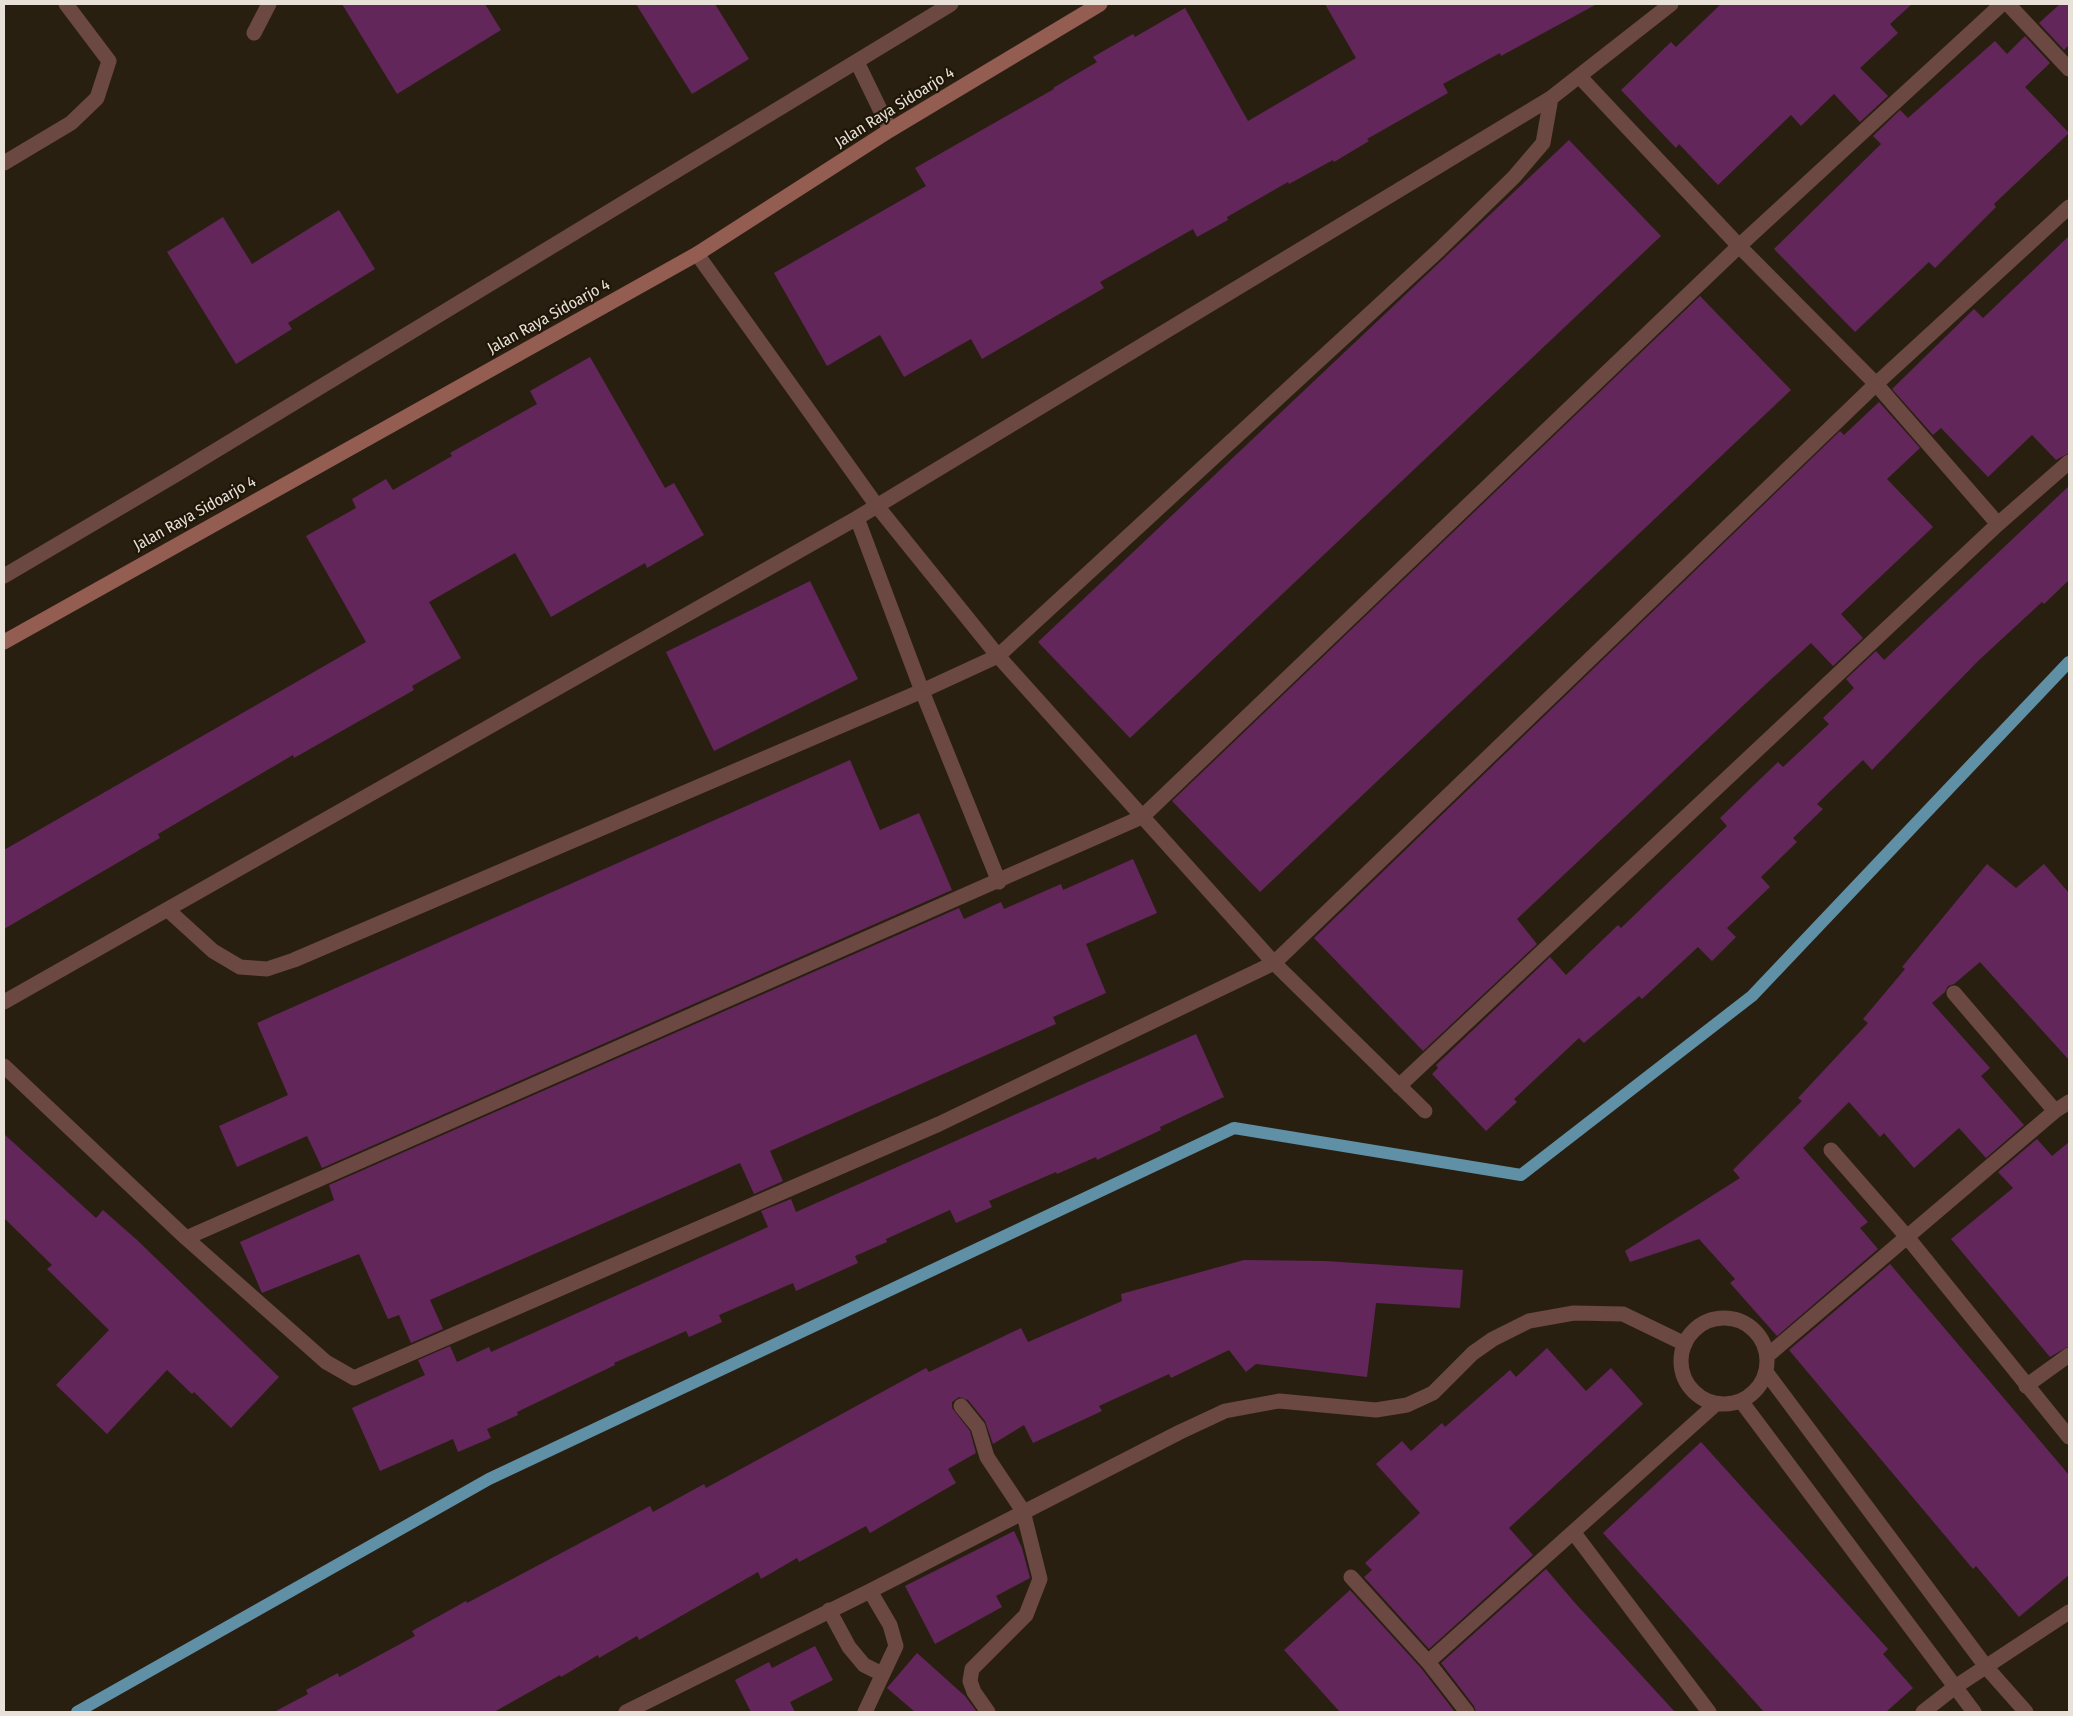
<!DOCTYPE html>
<style>
body{margin:0}
#map{position:relative;width:2073px;height:1716px;overflow:hidden;background:#291f11;font-family:"Fira Sans Condensed",sans-serif}
canvas{display:block}
.frame{position:absolute;inset:0;border:5px solid #e7e1d8;pointer-events:none}
</style>
<div id="map">
<canvas width="2073" height="1716"></canvas>
<div class="frame"></div>
</div>
<script>
const context = document.querySelector('canvas').getContext('2d');
context.lineJoin = 'round';
const poly = rows => new Path2D(rows.map(r => 'M' + r).join(''));
function stroke(path, color, width, dash) { context.strokeStyle = color; context.lineWidth = width; context.lineCap = dash ? 'butt' : 'round'; context.setLineDash(dash || []); context.stroke(path); }
function paint(path, color) { context.fillStyle = color; context.fill(path, 'evenodd'); }
function drawText(font, color, halo, rows, align = 'center') {
  context.font = font + ' "Fira Sans Condensed",sans-serif'; context.lineWidth = 4.5; context.setLineDash([]); context.textBaseline = 'middle'; context.strokeStyle = halo; context.fillStyle = color; for (const [text, x, y, turn = 0] of rows) {
    context.save(); context.translate(x, y); context.rotate((+turn || 0) * Math.PI / 180); context.textAlign = isNaN(turn) ? turn : align; if (halo) context.strokeText(text, 0, 0); context.fillText(text, 0, 0); context.restore();
  }
}
const stream = poly([
 [77,1712,489,1479,1234,1128,1521,1175,1752,996,2069,662]
]);
const building = poly([
 [342,4,485,4,501,30,397,94],
 [636,4,715,4,749,59,692,94],
 [1325,4,1597,4,1501,56,1500,53,1443,84,1448,93,1367,139,1369,141,1334,162,1333,160,1289,184,1288,182,1227,217,1228,220,1197,237,1193,229,1100,282,1104,288,982,359,971,339,904,377,880,335,827,366,774,273,926,186,915,168,1054,89,1053,88,1097,62,1093,57,1133,34,1135,37,1185,8,1248,121,1356,58],
 [1721,4,1912,4,1890,24,1898,33,1860,68,1888,96,1860,122,1834,94,1801,126,1791,115,1718,185,1679,144,1676,148,1621,90,1671,42,1676,47],
 [2060,4,2069,4,2069,45,2064,50,2039,23],
 [2025,36,2050,63,2025,87,2069,133,1994,204,1996,207,1935,268,1929,262,1855,332,1774,249,1881,144,1873,136,1900,110,1908,118,1995,41,2007,54],
 [1569,140,1661,236,1130,738,1038,642],
 [339,210,375,269,288,323,292,329,236,364,167,252,223,217,252,264],
 [2069,236,2069,453,2056,460,2032,435,1988,477,1941,428,1933,435,1892,389,1974,309,1983,318],
 [1700,296,1791,390,1260,892,1172,801],
 [590,357,665,488,674,483,704,535,647,568,645,563,551,617,515,553,429,602,461,658,412,686,414,690,294,758,293,755,158,834,160,838,4,929,4,850,366,642,306,536,356,508,352,499,386,479,393,490,452,456,450,453,537,404,530,391],
 [1879,402,1920,448,1887,479,1933,527,1841,614,1863,638,1833,666,1811,643,1766,684,1517,919,1537,944,1423,1051,1314,938,1840,431,1844,435],
 [2069,486,2069,580,2044,604,2042,602,1978,661,1872,770,1863,760,1817,804,1823,809,1793,838,1797,842,1761,877,1770,887,1727,928,1736,937,1712,961,1698,947,1642,999,1639,996,1584,1043,1579,1038,1514,1099,1517,1102,1486,1131,1432,1074,1438,1068,1436,1065,1550,957,1566,975,1618,925,1621,928,1727,826,1720,818,1754,785,1778,762,1783,767,1829,724,1823,718,1854,688,1846,679,1876,651,1884,660],
 [810,581,858,679,714,751,666,652],
 [850,760,880,830,919,813,952,890,322,1168,307,1136,237,1167,219,1126,288,1095,257,1023],
 [1133,859,1157,913,1086,944,1106,993,1053,1017,1056,1024,770,1151,783,1181,754,1194,740,1163,430,1300,443,1329,411,1343,399,1315,388,1319,359,1254,262,1293,240,1242,334,1200,329,1185,959,908,964,919,1001,902,1004,909,1061,884,1063,890],
 [1987,864,2016,888,2044,864,2069,893,2069,1060,1980,962,1954,984,1948,986,1945,992,1932,1003,1990,1068,1981,1076,2024,1125,1986,1158,1959,1128,1914,1168,1884,1133,1880,1137,1849,1102,1803,1148,1868,1222,1860,1228,1878,1249,1777,1336,1730,1283,1735,1279,1699,1239,1630,1262,1625,1251,1740,1178,1733,1170,1802,1101,1798,1098,1868,1023,1863,1019,1905,969,1902,967],
 [1196,1034,1224,1097,1160,1127,1161,1130,1097,1160,1096,1157,1057,1174,1056,1172,989,1201,992,1207,956,1223,950,1210,886,1239,887,1242,855,1256,858,1263,796,1291,793,1283,719,1315,722,1322,689,1337,686,1331,614,1363,615,1365,517,1412,518,1415,487,1429,491,1438,458,1452,453,1439,380,1471,352,1408,425,1375,418,1360,450,1346,457,1362,489,1347,491,1352,768,1227,761,1211,791,1199,796,1212],
 [4,1134,96,1218,103,1210,137,1240,279,1377,231,1428,194,1392,192,1394,167,1370,107,1434,56,1385,109,1330,47,1269,52,1265,4,1218],
 [2037,1139,2052,1156,2069,1142,2069,1346,2050,1357,1951,1239,2013,1188,1998,1172],
 [1244,1260,1325,1261,1463,1270,1460,1308,1376,1303,1367,1377,1256,1364,1246,1372,1229,1350,1171,1378,1169,1374,1099,1406,1102,1411,1033,1443,1024,1425,993,1444,985,1421,968,1400,959,1397,952,1402,952,1408,970,1431,976,1453,948,1469,956,1483,870,1533,866,1526,799,1562,797,1558,761,1579,758,1572,639,1640,637,1636,599,1658,598,1655,561,1677,560,1675,494,1712,274,1712,308,1694,306,1690,338,1673,339,1677,415,1636,412,1631,466,1601,467,1603,650,1506,653,1512,704,1484,706,1488,926,1368,929,1372,1021,1328,1028,1342,1122,1301,1121,1294],
 [1890,1264,2069,1475,2069,1575,2019,1617,1976,1566,1973,1569,1789,1350],
 [1547,1348,1586,1391,1611,1368,1643,1404,1509,1528,1533,1555,1429,1649,1364,1577,1372,1570,1365,1563,1420,1513,1376,1464,1402,1441,1411,1451,1442,1423,1445,1427,1510,1370,1516,1377],
 [1701,1442,1888,1649,1883,1654,1913,1688,1886,1712,1764,1712,1603,1533],
 [1014,1531,1022,1548,1030,1578,996,1596,1002,1607,935,1644,905,1586],
 [1546,1569,1575,1603,1675,1712,1476,1712,1474,1706,1441,1663],
 [1350,1590,1421,1668,1455,1712,1340,1712,1284,1650],
 [815,1646,833,1680,790,1702,795,1712,751,1712,735,1680,769,1662,772,1668],
 [917,1653,965,1696,977,1712,915,1712,887,1688]
]);
const street = poly([
 [2008,4,2069,69],
 [254,33,269,4],
 [857,62,890,130],
 [1579,76,1739,246,1876,384,1998,524],
 [4,163,71,123,97,98,109,61,66,4],
 [697,254,877,506,998,656,1274,963,1425,1111],
 [857,518,922,691,999,882],
 [4,576,177,474,951,4],
 [168,910,213,951,240,967,267,969,294,960,922,691,998,656,1439,250,1514,177,1543,143,1551,98],
 [1954,993,2055,1111],
 [4,1002,857,518,1551,98,1671,4],
 [4,1066,186,1238,1142,817,1739,246,2002,4],
 [1399,1086,1998,524,2069,462],
 [1831,1150,1908,1238,2069,1437],
 [186,1238,326,1362,354,1378,939,1124,1274,963,1876,384,2069,207],
 '1681 1361a43 43 0 1 1 86 0a43 43 0 1 1-86 0Z',
 [1767,1356,2055,1111,2069,1102],
 [1766,1372,1987,1668,2026,1712],
 [2026,1386,2069,1355],
 [1741,1401,1974,1712],
 [961,1406,978,1427,987,1457,1023,1511,1040,1579,1026,1615,972,1669,970,1681,974,1692,988,1712],
 [1574,1533,1709,1712],
 [1351,1577,1428,1662,1467,1712],
 [829,1610,849,1647,864,1665,882,1674],
 [1428,1662,1716,1404],
 [626,1712,870,1591,1180,1432,1225,1411,1279,1401,1376,1410,1407,1405,1433,1393,1473,1353,1493,1339,1529,1321,1574,1313,1623,1314,1685,1344],
 [865,1712,896,1646,890,1625,870,1591],
 [1923,1712,1955,1687,2069,1612]
]);
const secondary = poly([
 [4,642,697,254,890,130,1100,4]
]);
const streetNames = [
 ["Jalan Raya Sidoarjo 4",895,108,-32],
 ["Jalan Raya Sidoarjo 4",549,317,-29],
 ["Jalan Raya Sidoarjo 4",195,514,-29]
];
stroke(stream, '#5f90a6', 12);
paint(building, '#62265b');
stroke(street, '#6b4841', 15);
stroke(secondary, '#945d51', 15);
drawText('16px', '#e7e1d8', '#1f1608', streetNames);
</script>
